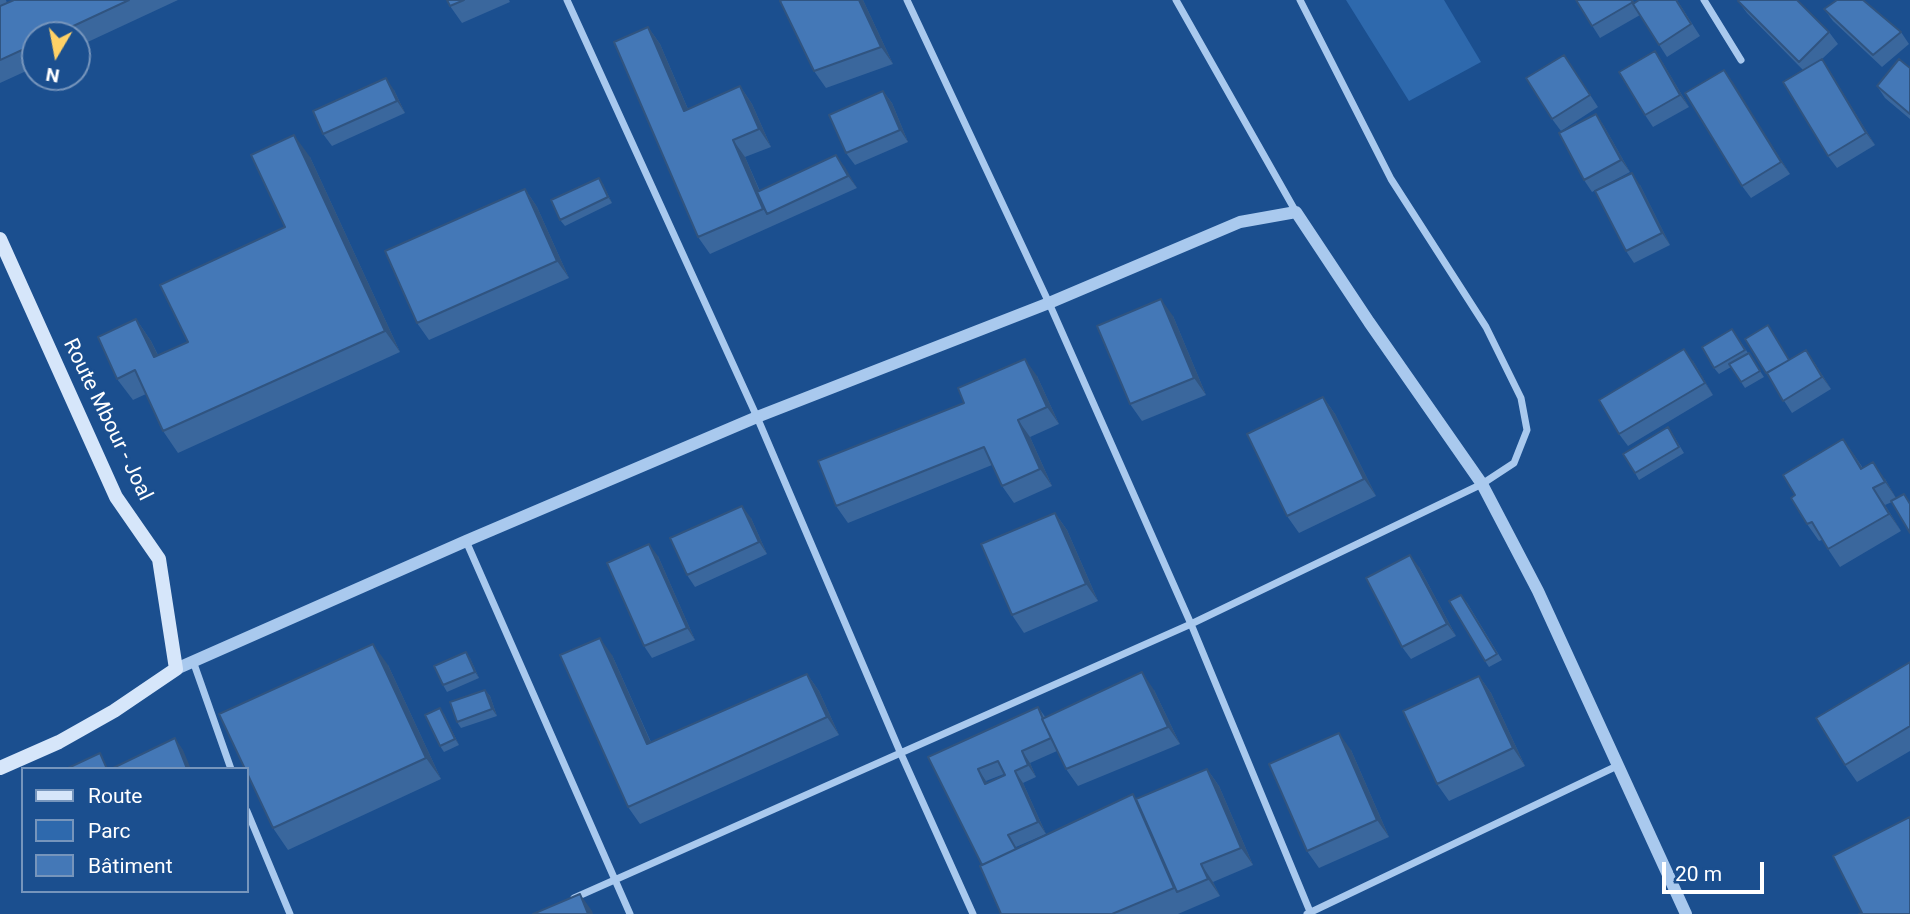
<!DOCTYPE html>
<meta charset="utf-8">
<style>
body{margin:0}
#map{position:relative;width:1910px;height:914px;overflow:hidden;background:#1b4f8f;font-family:Roboto,sans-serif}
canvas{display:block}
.legend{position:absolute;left:21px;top:767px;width:228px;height:126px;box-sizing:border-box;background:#1b4f8f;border:2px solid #7695bc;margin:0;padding:9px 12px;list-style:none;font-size:21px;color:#fff}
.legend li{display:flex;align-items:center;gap:14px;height:35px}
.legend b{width:35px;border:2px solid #7695bc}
.north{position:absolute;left:21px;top:21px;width:70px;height:70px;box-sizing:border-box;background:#1b4f8f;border:2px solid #7695bc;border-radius:50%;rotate:190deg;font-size:19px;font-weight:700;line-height:28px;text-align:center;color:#fff}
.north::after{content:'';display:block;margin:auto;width:24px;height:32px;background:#ffd166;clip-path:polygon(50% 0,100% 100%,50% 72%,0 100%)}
.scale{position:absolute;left:1662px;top:862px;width:102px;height:32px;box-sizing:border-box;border:4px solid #fff;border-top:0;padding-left:9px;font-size:21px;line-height:24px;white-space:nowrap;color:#fff;-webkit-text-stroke:5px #1b4f8f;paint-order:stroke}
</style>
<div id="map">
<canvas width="1910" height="914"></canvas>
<ul class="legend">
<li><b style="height:9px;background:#d6e6fa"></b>Route</li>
<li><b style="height:19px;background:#2e69ad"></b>Parc</li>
<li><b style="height:19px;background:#4478b7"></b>Bâtiment</li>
</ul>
<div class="north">N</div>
<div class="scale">20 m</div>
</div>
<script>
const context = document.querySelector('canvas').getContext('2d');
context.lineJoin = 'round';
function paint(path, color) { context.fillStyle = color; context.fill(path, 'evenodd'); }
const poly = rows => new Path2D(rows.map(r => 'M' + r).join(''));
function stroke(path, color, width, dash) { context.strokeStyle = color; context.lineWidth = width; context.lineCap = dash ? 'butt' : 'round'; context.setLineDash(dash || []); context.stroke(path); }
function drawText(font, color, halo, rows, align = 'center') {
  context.font = font + ' Roboto,sans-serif'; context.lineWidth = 5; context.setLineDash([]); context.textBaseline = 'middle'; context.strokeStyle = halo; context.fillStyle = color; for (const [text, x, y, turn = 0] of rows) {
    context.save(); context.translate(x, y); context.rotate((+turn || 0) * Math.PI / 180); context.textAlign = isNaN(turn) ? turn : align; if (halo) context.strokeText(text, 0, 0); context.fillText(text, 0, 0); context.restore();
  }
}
const green = poly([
 [1346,0,1444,0,1481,62,1409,101]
]);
const minor = poly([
 [567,0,757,417,901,754,973,914],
 [907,0,1049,303,1191,624,1311,914],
 [1176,0,1296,212],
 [1704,0,1741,60],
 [466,541,630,914],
 [193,661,231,769],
 [247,811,290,914],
 [574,898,1191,624,1482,484,1514,463,1527,430,1521,398,1486,327,1391,179,1300,0],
 [1307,914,1619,765]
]);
const tertiary = poly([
 [176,669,466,541,757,417,1049,303,1240,222,1296,212,1369,322,1482,484,1538,591,1686,914]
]);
const secondary = poly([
 [0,239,116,497,159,559,176,669,114,711,59,742,0,768]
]);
const wall = poly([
 [0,0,6,0,7,3,14,0,178,0,77,47,77,35,35,35,35,67,0,83],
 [447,0,509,0,510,2,462,23,450,6],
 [863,0,893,64,826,88,814,71],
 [1576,0,1633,0,1634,3,1677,0,1700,36,1667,57,1640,15,1600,38],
 [1738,1,1829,32,1838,44,1822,59,1875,145,1837,168,1828,156,1803,70,1747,13],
 [1824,9,1901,32,1909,44,1882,67,1833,21],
 [648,27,660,44,688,109,740,86,752,104,771,147,745,157,760,191,836,155,857,188,710,254,698,237],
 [1655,51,1663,63,1689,107,1653,127,1645,115],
 [1564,55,1598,107,1561,131,1552,119],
 [1910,68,1910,119,1885,98,1877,86],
 [1724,70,1790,174,1751,198,1742,186],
 [394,90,405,113,332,146,323,134],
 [883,91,892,103,908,142,855,165,846,153],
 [1596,114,1604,126,1630,172,1592,192,1584,180],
 [310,157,400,352,178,453,163,431,146,394,133,400,117,379,136,319,151,341,158,355,188,342,285,227],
 [599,178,603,184,612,203,565,226,560,220],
 [1640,185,1670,245,1634,263,1626,251],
 [525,189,537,207,569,278,429,340,417,323],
 [1173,316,1206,395,1142,421,1130,404],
 [1732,329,1764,377,1745,388,1731,367,1719,374,1714,368],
 [1789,359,1814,362,1831,389,1792,413,1766,373],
 [1693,361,1713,395,1628,446,1619,434],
 [1037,376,1059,424,1030,437,1052,486,1014,503,1002,486,992,465,848,523,836,506],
 [1323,397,1335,414,1376,496,1299,533,1287,516],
 [1672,433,1684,453,1639,480,1635,473],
 [1843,439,1863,468,1885,479,1896,498,1904,494,1910,503,1910,533,1892,502,1885,505,1901,531,1840,567,1822,540,1819,541,1807,524,1795,495],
 [1055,513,1067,530,1098,601,1024,633,1012,615],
 [751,518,767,554,695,587,687,575],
 [658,556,695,640,652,658,644,646],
 [1419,567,1456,636,1411,659,1402,647],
 [1466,601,1502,660,1489,667,1485,661],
 [612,655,651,742,807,674,819,691,839,735,640,824,628,807],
 [470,658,479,678,447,692,443,685],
 [1910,662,1910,751,1857,782,1845,765],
 [388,665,441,779,288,850,273,828],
 [1479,676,1491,693,1525,766,1449,801,1437,784],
 [485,690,490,696,497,716,461,728,457,722],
 [1154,690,1180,744,1078,786,1066,769,1057,751,1030,763,1036,777,1023,783,1046,834,1016,847,1017,849,1133,794,1136,799,1207,769,1219,786,1253,865,1213,882,1220,896,1178,914,1001,914,982,865,928,757,1038,707,1046,718],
 [1004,774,1005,775,987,783,986,781],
 [444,714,459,745,444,752,440,746],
 [1351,750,1389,837,1319,868,1307,851]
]);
const shadedWall = poly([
 [859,0,863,0,893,64,881,47],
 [648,27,660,44,696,128,684,111],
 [1655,51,1663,63,1689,107,1680,95],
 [1822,59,1830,71,1875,145,1866,133],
 [1724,70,1733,82,1790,174,1781,162],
 [386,78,394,90,405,113,397,101],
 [740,86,752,104,771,147,759,129],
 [883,91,892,103,908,142,900,130],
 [1596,114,1604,126,1630,172,1621,160],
 [294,135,310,157,400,352,385,331],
 [733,140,745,157,769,213,767,214,763,209],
 [836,155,845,167,857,188,848,176],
 [1632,173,1640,185,1670,245,1662,233],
 [599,178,603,184,612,203,608,197],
 [525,189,537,207,569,278,557,261],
 [1161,299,1173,316,1206,395,1194,378],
 [136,319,151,341,169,379,154,357],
 [1684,349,1693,361,1713,395,1705,383],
 [1806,350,1814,362,1831,389,1822,377],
 [1025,359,1037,376,1059,424,1047,407],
 [1323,397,1335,414,1376,496,1364,479],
 [1018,420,1030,437,1052,486,1040,469],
 [1843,439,1855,456,1873,486,1861,469],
 [1873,462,1885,479,1897,499,1885,482],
 [1873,488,1885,505,1901,531,1889,514],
 [742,506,751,518,767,554,759,542],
 [1055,513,1067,530,1098,601,1086,584],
 [649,544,658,556,695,640,687,628],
 [1410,555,1419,567,1456,636,1447,624],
 [600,638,612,655,659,761,647,744],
 [373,644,388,665,441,779,426,758],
 [466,652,470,658,479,678,475,672],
 [1142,672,1154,690,1180,744,1168,727],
 [807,674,819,691,839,735,827,717],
 [1479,676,1491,693,1525,766,1513,748],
 [485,690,490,696,497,716,492,709],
 [440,708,444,714,459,745,455,739],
 [1339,733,1351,750,1389,837,1377,820],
 [175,738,183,750,191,769,187,769],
 [1022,751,1030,763,1036,777,1028,765],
 [978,769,986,781,993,796,985,784],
 [1207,769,1219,786,1253,865,1241,848],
 [1015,771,1023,783,1046,834,1038,822],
 [1201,864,1213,882,1220,896,1208,879],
 [580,894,592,911,593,914,588,914]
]);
const building = poly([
 [14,0,129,0,54,35,35,35,35,44,0,60,0,6,14,0],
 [447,0,464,0,450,6,447,0],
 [782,0,859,0,881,47,814,71,780,1,782,0],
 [1576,0,1631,0,1633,2,1592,26,1576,0],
 [1639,0,1676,0,1691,24,1659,45,1633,4,1639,0],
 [1739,0,1797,0,1829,32,1799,62,1738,1,1739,0],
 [1837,0,1863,0,1901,32,1873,55,1824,9,1837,0],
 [648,27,684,111,740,86,759,129,733,140,763,209,698,237,614,42,648,27],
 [1655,51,1680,95,1645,115,1619,72,1655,51],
 [1564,55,1590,95,1552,119,1526,78,1564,55],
 [1822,59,1866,133,1828,156,1783,82,1822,59],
 [1899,59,1910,68,1910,114,1877,86,1899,59],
 [1724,70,1781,162,1742,186,1685,93,1724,70],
 [386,78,397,101,323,134,313,111,386,78],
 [883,91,900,130,846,153,829,115,883,91],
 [1596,114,1621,160,1584,180,1559,133,1596,114],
 [294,135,385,331,163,431,135,370,117,379,98,337,136,319,154,357,188,342,160,285,285,227,251,155,294,135],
 [836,155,848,176,767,214,757,192,836,155],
 [1632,173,1662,233,1626,251,1595,191,1632,173],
 [599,178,608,197,560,220,551,200,599,178],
 [525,189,557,261,417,323,385,251,525,189],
 [1161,299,1194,378,1130,404,1097,326,1161,299],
 [1768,325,1789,360,1766,373,1745,339,1768,325],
 [1732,329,1745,350,1714,368,1702,347,1732,329],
 [1684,349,1705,383,1619,434,1599,400,1684,349],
 [1806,350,1822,377,1783,401,1767,373,1806,350],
 [1749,353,1760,371,1741,382,1729,364,1749,353],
 [1025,359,1047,407,1018,420,1040,469,1002,486,984,447,836,506,818,461,964,403,958,388,1025,359],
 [1323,397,1364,479,1287,516,1247,434,1323,397],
 [1668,427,1679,447,1635,473,1623,454,1668,427],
 [1843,439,1861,469,1873,462,1885,482,1873,488,1889,514,1828,549,1812,522,1807,524,1791,498,1795,495,1783,475,1843,439],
 [1904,494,1910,504,1910,533,1891,501,1904,494],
 [742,506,759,542,687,575,670,538,742,506],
 [1055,513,1086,584,1012,615,981,544,1055,513],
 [649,544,687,628,644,646,607,563,649,544],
 [1410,555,1447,624,1402,647,1366,578,1410,555],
 [1461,595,1497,654,1485,661,1449,601,1461,595],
 [600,638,647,744,807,674,827,717,628,807,560,655,600,638],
 [373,644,426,758,273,828,247,773,247,769,245,769,219,714,373,644],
 [466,652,475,672,443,685,434,666,466,652],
 [1910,662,1910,726,1845,765,1816,718,1910,662],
 [1142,672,1168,727,1066,769,1042,719,1142,672],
 [1479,676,1513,748,1437,784,1403,711,1479,676],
 [485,690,492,709,457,722,450,702,485,690],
 [1038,707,1043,719,1042,719,1051,738,1022,751,1028,765,1015,771,1038,822,1008,835,1016,849,982,865,928,757,1038,707],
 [998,761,1005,775,985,784,978,769,998,761],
 [440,708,455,739,440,746,425,715,440,708],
 [1339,733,1377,820,1307,851,1269,764,1339,733],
 [175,738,187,769,111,769,175,738],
 [100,753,107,769,66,769,100,753],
 [1207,769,1241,848,1201,864,1208,879,1177,892,1136,799,1207,769],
 [1133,794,1174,888,1112,914,1001,914,980,866,1133,794],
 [1910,817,1910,914,1859,914,1862,913,1833,856,1910,817],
 [580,894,588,914,533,914,580,894]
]);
const streetNames = [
 ["Route Mbour - Joal",107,420,64]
];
paint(green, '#2e69ad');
stroke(minor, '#a9c9ee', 7);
stroke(tertiary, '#a9c9ee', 12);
stroke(secondary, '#d6e6fa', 14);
paint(wall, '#3a679d');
paint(shadedWall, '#305480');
paint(building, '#4478b7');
stroke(building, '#305480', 2);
drawText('21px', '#fff', '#1b4f8f', streetNames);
</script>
